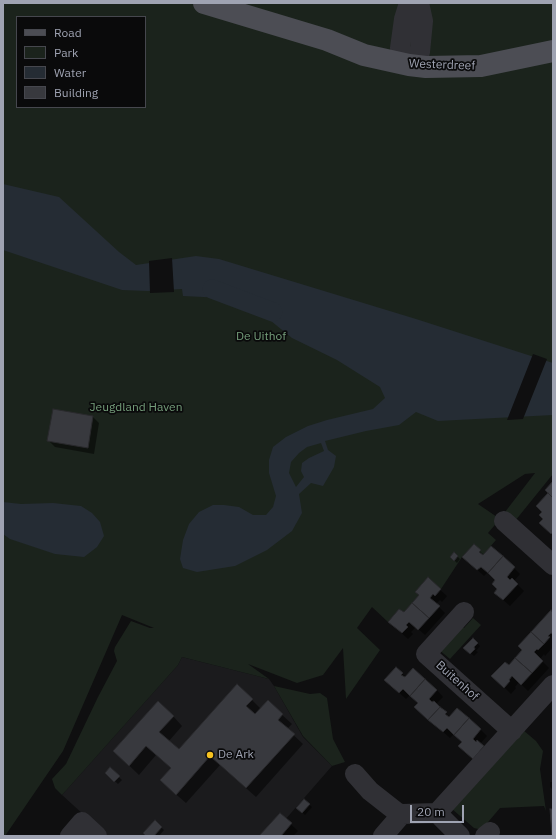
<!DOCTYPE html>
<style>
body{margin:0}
#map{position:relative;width:556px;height:839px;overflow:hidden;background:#0f0f10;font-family:"IBM Plex Sans",sans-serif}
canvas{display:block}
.frame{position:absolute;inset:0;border:4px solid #9fa3b2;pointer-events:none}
.legend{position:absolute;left:16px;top:16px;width:130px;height:92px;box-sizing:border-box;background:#0a0a0b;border:1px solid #46474e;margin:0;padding:5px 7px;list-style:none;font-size:12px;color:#9fa3b2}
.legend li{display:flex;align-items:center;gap:8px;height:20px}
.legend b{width:20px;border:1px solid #46474e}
.scale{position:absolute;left:410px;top:805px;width:54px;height:18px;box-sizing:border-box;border:2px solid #9fa3b2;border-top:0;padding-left:5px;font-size:12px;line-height:14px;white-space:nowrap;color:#9fa3b2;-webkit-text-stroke:3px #0a0a0b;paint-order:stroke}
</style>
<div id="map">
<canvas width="556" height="839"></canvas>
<div class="frame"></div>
<ul class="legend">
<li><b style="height:5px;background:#4c4d54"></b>Road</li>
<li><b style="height:11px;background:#1b231c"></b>Park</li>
<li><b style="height:11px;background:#252c34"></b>Water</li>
<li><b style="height:11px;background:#38393e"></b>Building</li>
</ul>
<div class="scale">20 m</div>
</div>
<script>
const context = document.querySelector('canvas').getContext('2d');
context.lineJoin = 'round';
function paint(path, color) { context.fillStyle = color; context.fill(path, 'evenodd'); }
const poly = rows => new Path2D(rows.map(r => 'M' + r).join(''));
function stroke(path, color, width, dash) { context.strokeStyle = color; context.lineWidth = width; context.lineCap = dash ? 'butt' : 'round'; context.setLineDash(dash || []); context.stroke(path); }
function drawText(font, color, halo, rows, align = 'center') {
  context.font = font + ' "IBM Plex Sans",sans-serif'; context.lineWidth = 3.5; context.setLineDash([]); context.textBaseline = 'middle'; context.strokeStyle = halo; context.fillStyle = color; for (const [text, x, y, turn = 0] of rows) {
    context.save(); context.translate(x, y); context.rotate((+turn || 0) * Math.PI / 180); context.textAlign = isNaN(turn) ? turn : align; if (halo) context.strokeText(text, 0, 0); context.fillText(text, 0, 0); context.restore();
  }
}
const built = poly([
 [182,657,269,679,274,686,303,737,332,766,271,836,107,836,62,795,178,665]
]);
const green = poly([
 [3,3,553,3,553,474,515,521,505,512,535,473,525,474,478,504,500,519,488,533,496,540,483,555,479,552,474,544,462,557,441,589,428,577,415,592,419,595,404,612,399,609,388,622,372,607,357,628,380,650,346,699,343,648,323,675,297,683,248,664,269,679,182,657,178,665,62,795,55,788,52,779,66,764,98,697,117,661,114,651,115,647,131,621,150,628,154,628,122,615,63,751,5,836,3,836],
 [17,17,145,17,145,107,17,107],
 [473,618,481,625,450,659,438,649,460,625,464,628],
 [274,686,310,694,320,693,327,698,333,739,345,762,332,766,303,736],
 [523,730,536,741,543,751,540,769,546,811,544,806,500,808,483,828,478,829,474,828,452,809]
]);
const water = poly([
 [3,184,59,197,119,252,136,265,196,256,219,259,416,319,553,363,553,415,438,421,416,412,399,425,366,431,325,441,328,450,336,456,334,467,323,486,311,483,299,494,302,513,292,531,267,550,235,566,197,572,183,568,180,559,183,540,189,524,199,512,213,505,224,505,239,507,253,515,266,515,273,507,276,496,269,473,269,460,273,447,286,437,308,426,327,420,373,409,385,398,380,387,337,360,292,338,244,299,183,296,182,289,148,291,122,290,3,250],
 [321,443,324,451,309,458,302,463,301,471,304,477,296,487,289,473,291,462,299,453,307,447],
 [3,502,21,504,53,503,81,506,92,513,100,522,104,536,97,547,84,557,55,554,10,539,3,534]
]);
const pier = poly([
 [172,258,174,292,150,293,149,261],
 [533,354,547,359,523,419,507,420]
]);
const shadow = poly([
 [54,410,93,417,99,423,94,454,55,447,49,441],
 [474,546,484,555,514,568,520,574,514,581,524,591,510,606,502,599,496,580,488,572,484,576,470,563],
 [454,553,460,559,457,563,451,557],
 [428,579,447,596,442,602,440,600,436,604,445,613,425,635,416,627,411,632,413,634,408,639,396,628,404,614,420,596],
 [553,614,553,647,545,656,544,654,540,659,549,668,528,691,519,682,515,687,516,688,511,694,499,682,509,667],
 [473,639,480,646,476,651,478,652,474,656,465,648],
 [396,668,406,677,437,690,443,697,436,704,450,717,457,709,481,730,487,736,480,744,490,753,460,746,463,742,454,734,450,738,422,713,419,703,410,695,406,699,392,686],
 [252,700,261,709,268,702,292,724,287,729,303,744,256,797,220,765,186,803,171,790,172,769,156,755,139,775,114,751,173,716,182,726,169,741,179,750],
 [110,769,122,780,118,784,106,773],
 [550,782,553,782,553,790,550,787],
 [304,801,312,807,305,815,298,808],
 [280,814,298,831,293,836,260,836],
 [155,822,164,830,159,836,148,836]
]);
const canal = poly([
 [212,289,273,312]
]);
const building = poly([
 [53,409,93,416,88,448,47,441,53,409],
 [553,481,553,498,545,490,553,481],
 [548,493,553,498,553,532,551,534,539,523,543,519,539,515,542,512,536,506,548,493],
 [474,544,481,550,479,552,483,555,491,546,503,556,488,573,481,567,477,570,462,557,474,544],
 [454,552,458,556,454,561,450,557,454,552],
 [503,556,515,567,507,577,510,580,512,578,518,584,503,600,494,593,497,589,492,584,495,580,488,573,503,556],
 [428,577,441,589,435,596,433,594,430,598,440,606,429,618,412,603,419,595,415,592,428,577],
 [412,603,429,618,418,630,409,622,406,625,408,627,402,633,388,622,399,609,404,612,412,603],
 [551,610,553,613,553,634,551,633,548,636,550,637,544,644,531,632,551,610],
 [531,632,544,644,538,650,537,649,534,652,543,661,532,673,515,658,522,650,518,646,531,632],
 [473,638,478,643,474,647,475,649,470,654,463,648,473,638],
 [515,658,532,673,521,685,512,676,509,680,510,681,504,688,491,676,505,662,509,665,515,658],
 [396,667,403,673,401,675,405,677,413,668,425,679,410,696,403,689,399,693,384,680,396,667],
 [425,679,437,690,429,699,432,702,434,701,440,707,428,720,414,707,418,703,410,696,425,679],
 [237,684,253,699,246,706,255,714,268,700,283,714,278,720,295,734,246,788,210,756,176,795,160,780,171,768,146,746,129,766,113,751,158,701,174,716,159,732,179,749,237,684],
 [440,707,447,712,445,714,449,717,457,708,469,718,454,735,447,728,443,732,428,720,440,707],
 [469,718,481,729,473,739,476,742,477,740,484,746,473,759,458,746,462,742,454,735,469,718],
 [110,767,120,776,114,782,105,773,110,767],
 [304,799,310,804,302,813,296,808,304,799],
 [550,809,553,809,553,836,552,836,550,809],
 [280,813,292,823,281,836,259,836,280,813],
 [155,820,162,827,154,836,146,836,143,833,155,820]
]);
const minor = poly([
 [409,3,404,19,400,48,409,65,420,52,423,21,419,3],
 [504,521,553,565],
 [464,612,426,654,512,731],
 [355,774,370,791,398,813,402,814,437,813,460,836],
 [437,813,553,685],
 [70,836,82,822,97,836],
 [383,836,402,814],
 [485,836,490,832]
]);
const major = poly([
 [204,3,327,40,364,55,409,65,426,67,481,66,553,51]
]);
const markers = [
 [210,755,4,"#f7c220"]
];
const streetNames = [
 ["Westerdreef",442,65,2],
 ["Buitenhof",457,681,42]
];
const parkNames = [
 ["De Uithof",261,337],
 ["Jeugdland Haven",136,408]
];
const poiNames = [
 ["De Ark",218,755]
];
paint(built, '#1b1b1d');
paint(green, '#1b231c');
paint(water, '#252c34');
paint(pier, '#0f0f10');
paint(shadow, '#0007');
stroke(canal, '#252c34', 19);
paint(building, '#38393e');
stroke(building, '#29292c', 1);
stroke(minor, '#303035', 20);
stroke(major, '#4c4d54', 22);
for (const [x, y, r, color] of markers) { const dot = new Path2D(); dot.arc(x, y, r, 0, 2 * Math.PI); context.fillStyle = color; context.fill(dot); stroke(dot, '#0a0a0b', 1.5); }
drawText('12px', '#9fa3b2', '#0a0a0b', streetNames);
drawText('12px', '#759e7b', '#0a0a0b', parkNames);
drawText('12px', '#9fa3b2', '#0a0a0b', poiNames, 'left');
</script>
